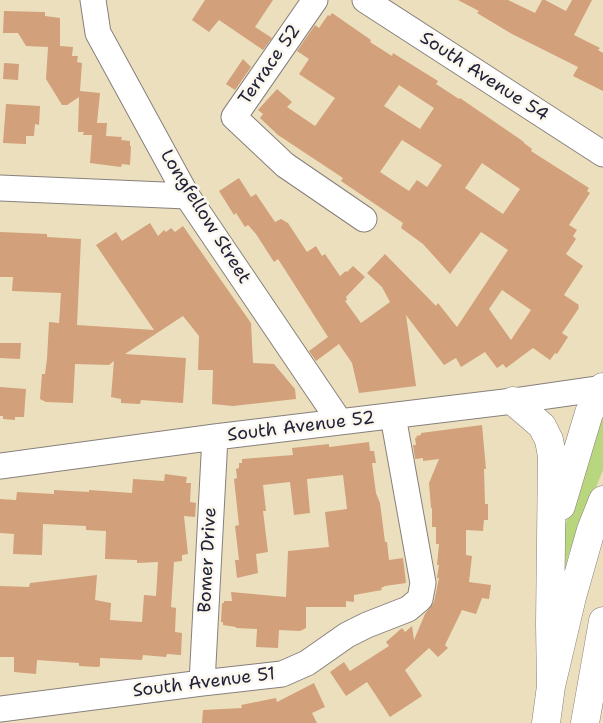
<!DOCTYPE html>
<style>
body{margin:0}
canvas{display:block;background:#ecdfbd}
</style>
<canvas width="603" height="723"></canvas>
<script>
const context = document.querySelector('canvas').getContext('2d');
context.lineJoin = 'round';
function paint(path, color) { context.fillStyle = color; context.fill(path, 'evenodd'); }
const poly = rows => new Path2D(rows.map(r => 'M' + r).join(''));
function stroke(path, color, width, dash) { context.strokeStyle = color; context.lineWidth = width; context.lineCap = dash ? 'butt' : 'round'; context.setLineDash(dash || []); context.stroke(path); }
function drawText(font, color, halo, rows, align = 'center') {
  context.font = font + ' "Shantell Sans",sans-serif'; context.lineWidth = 5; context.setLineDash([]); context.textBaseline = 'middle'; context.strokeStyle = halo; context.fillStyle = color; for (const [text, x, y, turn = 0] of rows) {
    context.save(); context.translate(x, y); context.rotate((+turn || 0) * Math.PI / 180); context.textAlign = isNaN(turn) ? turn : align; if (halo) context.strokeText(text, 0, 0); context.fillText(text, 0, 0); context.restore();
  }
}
const green = poly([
 [603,407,603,470,569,553,557,597,558,548]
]);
const building = poly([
 [205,0,273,0,255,27,272,38,263,50,219,20,209,32,192,20],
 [458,0,508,0,535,13,542,0,545,0,566,11,572,0,592,0,574,35,600,48,598,50,603,53,603,91,573,76,578,67,512,34,477,13,479,11],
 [4,11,45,12,45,16,60,18,60,46,73,47,72,56,78,56,77,62,82,63,80,91,100,93,97,123,107,123,106,136,122,137,121,140,130,141,130,146,131,146,130,165,122,164,121,167,90,163,92,135,83,135,84,132,78,132,79,97,67,105,62,105,46,79,48,47,26,46,18,33,3,33],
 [332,13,371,40,370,42,392,56,393,53,438,81,436,84,459,99,460,98,524,142,524,143,532,149,531,151,589,188,587,191,590,193,569,225,577,230,573,236,576,239,566,254,583,266,564,295,579,305,578,307,579,308,562,333,568,337,557,354,555,353,550,360,533,348,506,368,503,364,497,368,485,352,461,367,456,358,444,365,406,315,416,386,359,393,352,363,339,344,316,361,309,351,328,337,278,259,274,262,256,234,248,225,245,227,236,213,234,215,219,191,239,178,251,197,256,194,275,222,281,219,288,223,307,252,316,246,322,256,325,254,340,276,346,271,347,272,353,266,365,277,346,297,347,300,345,301,361,323,390,302,382,287,367,273,385,254,436,306,438,303,457,327,508,250,481,232,450,274,423,244,401,228,403,223,341,181,343,178,278,135,260,118,263,114,258,110,277,89,292,102,287,107,315,126,335,98,299,74,309,59,297,51,315,25,319,28,328,15,330,16],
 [399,85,434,108,420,129,384,106],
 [402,140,442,165,427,187,417,180,409,191,380,172],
 [482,163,520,189,503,214,465,188],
 [502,290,531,310,511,340,489,309],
 [243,59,251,67,235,90,226,84],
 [4,63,19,64,18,80,3,79],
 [6,104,40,106,39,125,35,124,34,136,26,136,26,144,3,143],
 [150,223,158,236,164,230,166,232,171,228,175,232,183,226,251,323,253,363,274,364,295,389,296,399,233,406,212,404,213,370,198,370,199,336,183,316,125,354,186,358,183,403,141,400,140,404,121,403,121,399,111,397,114,361,109,365,75,364,73,403,46,402,40,399,42,374,45,374,47,359,49,322,59,323,61,293,12,291,13,277,0,277,0,232,47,234,47,237,81,239,77,325,154,330,96,245,116,232,122,241],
 [0,343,21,343,20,359,0,358],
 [0,387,26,389,24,417,15,417,15,420,3,419,3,416,0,416],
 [482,425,486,469,484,469,485,504,488,504,488,520,484,520,483,531,466,530,466,555,472,556,469,582,491,585,489,599,482,598,476,614,462,610,445,645,448,648,438,657,429,648,405,670,422,696,390,717,367,682,346,696,330,672,344,662,350,671,389,646,386,642,402,628,405,632,412,626,414,640,425,614,434,602,439,578,437,578,439,565,437,565,439,544,436,544,436,527,432,527,432,508,431,508,429,483,439,459,423,461,423,458,415,459,413,445,416,445,415,438,417,438,416,436,421,435,421,433],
 [369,442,370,451,374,451,376,463,372,463,376,493,380,503,385,542,387,542,389,560,403,558,406,583,385,586,381,588,382,590,354,595,354,602,346,601,346,607,306,607,306,628,300,631,279,630,278,648,256,647,257,629,236,628,236,627,223,625,223,622,221,622,222,603,224,603,224,601,232,601,231,592,286,597,288,551,329,547,325,512,347,509,343,475,307,479,310,513,294,515,290,482,263,485,266,511,263,511,268,552,256,554,258,573,237,578,235,560,239,560,235,526,239,525,234,479,237,478,236,469,239,468,239,463,242,463,242,459,293,455,292,448,329,444,329,447],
 [165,474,187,477,186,483,191,483,190,502,196,503,195,517,184,516,188,554,182,555,182,561,174,562,171,607,176,608,175,632,182,633,181,655,167,654,166,657,143,655,142,660,100,658,100,666,98,667,79,666,79,663,37,660,36,674,14,672,14,657,0,657,0,586,29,587,30,583,97,575,95,600,111,603,110,620,142,622,144,595,156,596,158,562,137,563,137,560,105,559,106,531,86,530,86,526,43,524,42,555,13,554,14,534,0,533,0,499,16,500,17,492,54,494,54,490,89,492,89,490,132,493,133,479,164,481],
 [314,683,325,707,312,713,317,723,202,723,203,710,242,708,241,705,276,698,277,702]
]);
const minor = poly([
 [93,0,98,33,187,196,340,422],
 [315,0,234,117,285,165,364,219],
 [365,0,603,154],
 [0,188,187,196],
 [0,466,215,437,513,401,603,388],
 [202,683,215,437],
 [0,709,202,683,282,674,307,663,347,635,367,625,408,609,420,599,423,583,393,416]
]);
const highway = poly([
 [513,401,542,426,549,440,552,456,550,624,551,686],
 [561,506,589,413,603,387],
 [546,723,551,686,572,597,591,530,603,500],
 [585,723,603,621]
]);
const streetNames = [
 ["Terrace 52",270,65,-55],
 ["South Avenue 54",484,77,33],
 ["Longfellow Street",205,217,58],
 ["South Avenue 52",301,427,-7],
 ["Bomer Drive",208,560,-87],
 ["South Avenue 51",204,683,-7]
];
paint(green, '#b7d67d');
paint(building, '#d2a07a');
stroke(minor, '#87807c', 27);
stroke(highway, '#87807c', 29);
stroke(minor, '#fff', 25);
stroke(highway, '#fff', 28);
drawText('18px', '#22223b', '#fbf7ec', streetNames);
</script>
